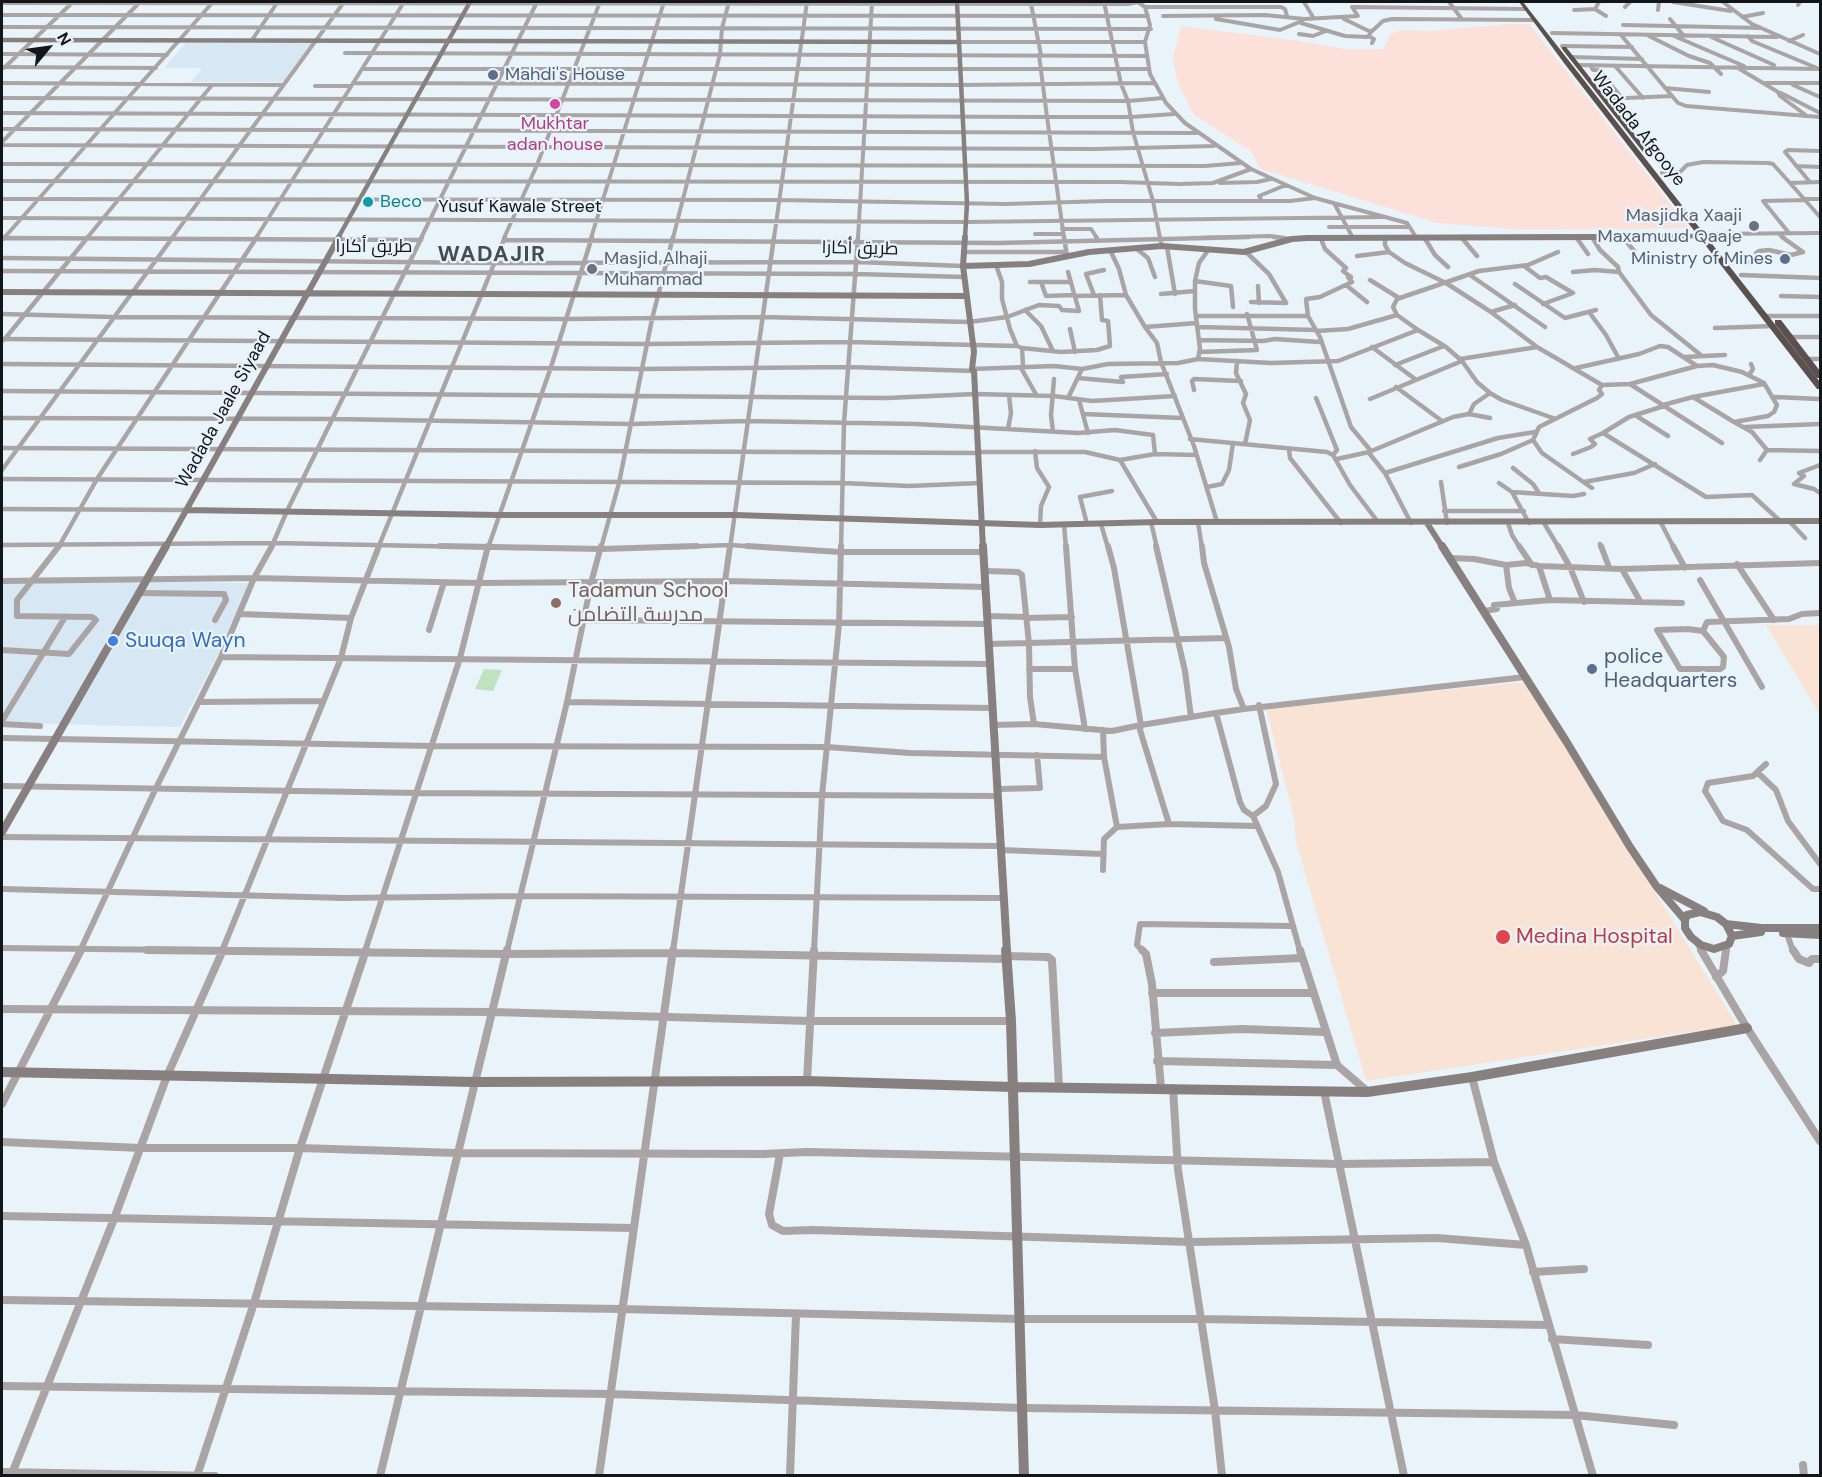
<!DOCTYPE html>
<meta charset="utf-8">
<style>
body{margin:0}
#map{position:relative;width:1822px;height:1477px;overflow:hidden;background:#e9f3fa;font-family:"DM Sans",sans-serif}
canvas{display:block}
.frame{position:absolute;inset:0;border:3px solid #131619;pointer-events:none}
.north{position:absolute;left:18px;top:18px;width:60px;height:60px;-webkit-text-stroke:4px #e9f3fa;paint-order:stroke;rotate:61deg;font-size:16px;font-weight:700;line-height:24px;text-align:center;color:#131619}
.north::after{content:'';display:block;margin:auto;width:21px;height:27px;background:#131619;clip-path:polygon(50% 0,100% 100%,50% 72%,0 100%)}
</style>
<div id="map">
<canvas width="1822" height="1477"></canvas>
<div class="frame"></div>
<div class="north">N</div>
</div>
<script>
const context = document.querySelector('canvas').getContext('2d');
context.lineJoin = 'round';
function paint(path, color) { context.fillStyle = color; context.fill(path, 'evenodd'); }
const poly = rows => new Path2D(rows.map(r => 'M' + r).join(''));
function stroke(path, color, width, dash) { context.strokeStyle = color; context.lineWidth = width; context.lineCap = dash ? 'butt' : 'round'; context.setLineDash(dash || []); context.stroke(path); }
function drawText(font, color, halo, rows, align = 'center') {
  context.font = font + ' "DM Sans",Cairo,sans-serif'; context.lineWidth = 4.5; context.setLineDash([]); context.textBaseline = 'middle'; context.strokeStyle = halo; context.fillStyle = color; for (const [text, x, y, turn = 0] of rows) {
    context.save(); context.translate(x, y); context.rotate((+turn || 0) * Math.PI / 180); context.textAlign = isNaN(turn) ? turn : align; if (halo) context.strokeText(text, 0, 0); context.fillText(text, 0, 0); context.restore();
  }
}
const built = poly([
 [313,42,283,82,191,82,202,68,164,68,186,43],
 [37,580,128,581,250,583,218,655,180,727,2,723,2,585]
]);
const education = poly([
 [1507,24,1532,24,1530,25,1689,228,1526,230,1437,223,1261,169,1251,151,1194,115,1177,81,1173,58,1181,26,1301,41,1343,49,1383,49,1390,34,1402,30,1432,31]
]);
const medical = poly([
 [1766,625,1820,625,1820,715],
 [1525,682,1737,1025,1366,1081,1296,842,1294,818,1266,708]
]);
const green = poly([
 [484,669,502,670,493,691,475,689]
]);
const streetFar3 = poly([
 [1104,2,1121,84,1128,101,1133,132,1153,201,1160,238],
 [1138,2,1145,7,1150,25,1145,42,1150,74,1166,103,1185,123,1251,169,1315,198,1407,223,1416,237],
 [1304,2,1313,17],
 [1449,2,1461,18],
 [1599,2,1595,9,1606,16],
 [1673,2,1731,11],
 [1723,2,1752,24,1820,54],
 [2,3,1128,4,1139,2],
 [1031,4,1041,55],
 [1798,5,1800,2],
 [1145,7,1281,7,1285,9,1287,16],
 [1625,7,1630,2],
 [1574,10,1595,9],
 [1658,10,1659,2],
 [2,15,1148,16],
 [1163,16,1265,15,1304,19,1358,16,1352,7,1526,9],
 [1742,17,1763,13],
 [1216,19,1280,30,1302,21],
 [1670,19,1683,35],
 [1301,23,1345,36,1368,37,1371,32,1344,19],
 [1623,25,1760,28],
 [2,27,1151,29],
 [1371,32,1383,21,1392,19,1534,20],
 [1552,33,1777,37],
 [1299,34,1313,36,1326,31],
 [1647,35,1689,56,1710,63,1721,74],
 [1368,36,1374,39,1372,43],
 [1674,36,1744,66],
 [1709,36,1774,65],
 [1748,36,1752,41,1817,68],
 [252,40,277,3],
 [1789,41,1803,35],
 [959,42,1145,42],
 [1562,46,1632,47],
 [345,53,1147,56],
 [2,54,167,55],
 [1039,55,1047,117,1131,117,1174,114],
 [1571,57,1642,59],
 [1577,65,1820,69],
 [1590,65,1593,70,1599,70,1622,98],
 [1615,66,1643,98],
 [2,67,156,68],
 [4,68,73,2],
 [1738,68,1778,92,1780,96,1807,116,1820,117],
 [363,69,1148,69],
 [2,83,283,85],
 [353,83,960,85,1154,83],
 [1763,83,1820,83],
 [1793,85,1820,97],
 [315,86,351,86],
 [1665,88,1709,92],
 [1781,93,1820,113],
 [1672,96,1678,103,1686,106,1807,116],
 [2,98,1128,101,1163,98],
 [1604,99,1672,96,1621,35],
 [2,113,1047,117,1064,238],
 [2,129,1196,133],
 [2,142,140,2],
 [2,145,1095,149,1214,146],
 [2,164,1205,166,1241,163],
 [1796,166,1820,167],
 [1662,173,1680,172,1687,165,1703,162,1768,163,1773,164,1790,183],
 [2,181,1120,182,1179,184,1213,183,1251,169],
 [1809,181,1785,152,1788,150,1820,151],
 [1820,182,1790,183,1820,217],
 [1220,183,1257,182,1271,179],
 [2,199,779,200,1006,204,1105,201,1290,201,1315,198],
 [1805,199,1820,199],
 [1262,201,1259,196,1286,185],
 [1334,203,1353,238],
 [2,218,966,222,1383,217],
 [1329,227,1407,227],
 [1062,229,1091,229,1097,238],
 [1789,233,1763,201,1806,200],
 [1035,234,1063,234],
 [1701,234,1820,233],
 [1779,234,1784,238],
 [1592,236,1593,238],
 [1623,236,1625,238],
 [2,238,12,238],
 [4,238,213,2],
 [87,238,212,85],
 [172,238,344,2],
 [256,238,404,2],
 [421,238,537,2],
 [504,238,537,165,600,2],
 [591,238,664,2],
 [673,238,720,54,722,28,729,2],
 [774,238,807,2],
 [858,238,872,2],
 [1191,238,1270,236,1284,238]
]);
const streetFar2 = poly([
 [1064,237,1067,256],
 [1096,237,1098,240],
 [1160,237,1161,242],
 [1274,237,1290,239],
 [1424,237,1435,255,1448,267],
 [1461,237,1477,256],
 [1576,237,1588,254],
 [1592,237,1600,250,1618,267,1619,272,1651,315,1702,356],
 [1623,237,1634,251],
 [2,238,421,240],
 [1385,238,1385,245,1389,252,1405,263,1446,283,1491,312,1537,347,1602,385,1630,384,1697,366,1713,365,1742,372,1764,383,1777,405,1774,412,1768,416,1734,422,1752,432,1767,450,1820,451],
 [3,239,5,237],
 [1321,239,1325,249,1346,268,1343,271,1351,277,1348,277,1352,282,1320,297,1306,299,1308,316,1320,337,1351,427,1371,451,1369,453,1385,473,1411,523],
 [505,240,999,243,1249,237],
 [1167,247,1175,294],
 [1138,250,1148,258,1155,277],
 [963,252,1066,252],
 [1111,252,1119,269,1126,295,1145,327,1197,323],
 [1246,252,1269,274,1286,303,1251,302],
 [1357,256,1389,252],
 [2,258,495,263,857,262,963,266],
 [1731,262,1755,262,1758,260,1756,253,1759,251,1769,250,1791,255,1803,252,1782,237],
 [996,265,1002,282,1002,299,1010,329,1017,346,1022,348,1023,366,1021,368,1037,396],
 [1524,266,1540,278,1546,277,1573,293,1543,304],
 [2,271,856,274,965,277],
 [1573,272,1595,270,1619,272],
 [1470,275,1545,327],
 [1741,275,1820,278],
 [1370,280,1399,298],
 [1195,281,1231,286,1233,307],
 [1030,282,1071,282],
 [1041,282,1046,296,1073,295],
 [1515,284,1565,318,1596,310],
 [1346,285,1367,302],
 [1258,286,1259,303],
 [1161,294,1195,291],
 [1094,295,1086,274,1104,270],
 [1075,296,1126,295],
 [1781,296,1820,297],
 [1025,310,1041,326,1053,351],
 [1491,312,1515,305],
 [1589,312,1606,335,1618,357],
 [2,314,113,317,565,319,762,317,969,322,1007,317,1039,305,1059,306,1062,310,1079,311,1068,272],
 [1196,316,1308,316],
 [1765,316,1820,316],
 [1145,327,1157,343,1161,362,1194,446,1217,522],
 [1198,327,1316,330],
 [1715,328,1773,326],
 [1070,329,1075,352],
 [1418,330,1446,347,1462,361,1477,382,1490,393,1502,400,1553,418],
 [1317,331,1348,329,1397,315],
 [1788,337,1820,337],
 [2,339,647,344,849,342,1017,346],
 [4,340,88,237],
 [1199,340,1263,341,1275,339,1319,342],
 [1372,347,1415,379],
 [1022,348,1061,352,1097,350,1110,346,1108,321,1102,320,1100,295],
 [1199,352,1257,350,1247,314],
 [1684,357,1725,355],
 [1198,359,1271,363,1338,361,1418,330,1397,315,1393,307,1397,299,1479,271,1528,265,1558,252],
 [1460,359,1537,347],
 [1808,359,1820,359],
 [1237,361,1236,373,1246,394,1243,403,1250,420,1245,444],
 [2,364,641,369,848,367,974,371],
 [1395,365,1444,346],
 [1576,368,1639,354,1660,346,1668,347,1697,366],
 [972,369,1054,366,1082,369,1108,364,1178,363,1198,359,1200,349,1195,309,1195,281,1199,263,1209,249],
 [1749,375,1753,369,1751,364],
 [1078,378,1123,382,1121,377,1167,374],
 [1630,384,1722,443],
 [1396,387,1442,421],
 [1194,390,1192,381,1194,379,1241,381],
 [2,391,887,398,975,394,1054,396,1092,401,1175,396],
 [1693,397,1764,384],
 [1775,397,1820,399],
 [1068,398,1082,369],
 [1316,398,1337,450,1333,455,1350,485,1378,522],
 [1370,399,1462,361],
 [1079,400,1088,433],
 [1663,405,1693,397,1734,422],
 [1664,406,1629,417,1603,433,1706,497,1752,495,1779,520],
 [1084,414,1182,418],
 [1469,414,1474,404,1490,393],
 [1635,415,1668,436],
 [2,418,334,419,631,424,747,421,916,424,1078,433,1115,430,1153,435,1155,454],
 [1745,427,1820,424],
 [1008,429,1011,413,1009,396],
 [1053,431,1051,415,1054,379],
 [1190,439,1327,452,1333,455],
 [2,448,978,453],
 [1289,449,1290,458,1341,523],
 [1035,451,1037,468,1049,487,1041,506,1040,525],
 [979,452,1085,452,1120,460,1155,454,1196,455],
 [1573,454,1591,447,1595,444,1590,439,1603,433],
 [1337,459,1369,452,1453,417,1469,414,1490,418],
 [1120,460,1157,522],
 [1760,460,1767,450],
 [1820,465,1799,473,1804,476,1794,484,1814,489,1820,493],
 [1459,467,1501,454,1533,440],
 [1513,468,1533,484,1539,493],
 [2,470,173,237],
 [1385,473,1498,438,1535,432],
 [2,479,842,483,909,486,980,483],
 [1441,482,1447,523],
 [1584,482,1634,473,1655,464],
 [1499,483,1512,492,1529,523],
 [1207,487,1222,484,1229,470,1233,443],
 [1592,488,1542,453,1533,440,1539,427,1597,398,1602,394,1599,390,1602,385],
 [1512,492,1573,496,1584,494],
 [2,509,186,510],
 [1444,511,1524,511],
 [1151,522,1157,548],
 [1198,522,1202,548],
 [1790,522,1805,538],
 [1508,523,1512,535,1520,548],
 [1544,523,1559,548],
 [1661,523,1674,548],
 [1064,524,1066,548],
 [1087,524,1080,497,1112,491],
 [1101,524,1108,548],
 [1600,544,1601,548],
 [2,545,274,543,522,548],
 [58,548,97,479,257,237],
 [271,548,287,511,422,237],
 [378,548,505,237],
 [488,548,551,367,592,237],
 [601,548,619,483,652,319,673,237],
 [648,548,731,545,771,548],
 [730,548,774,237],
 [841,548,844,423,858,237]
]);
const streetFar1 = poly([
 [440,546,601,549,697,546],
 [747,546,840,552,983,552],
 [1156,546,1185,671,1191,717],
 [1202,546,1204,563,1229,647,1236,689,1244,709,1525,677],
 [1519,546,1532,565],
 [1558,546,1570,567,1584,602],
 [1601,546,1609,567],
 [1673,546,1685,568],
 [1451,558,1474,559,1506,565,1526,563,1539,566,1622,569,1820,563],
 [1737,564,1774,620],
 [1506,565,1509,588,1515,603],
 [1539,566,1550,600],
 [1622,569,1640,601],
 [985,571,1018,572,1022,575,1029,644,1030,697,1034,724],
 [1700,580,1762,687],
 [2,581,254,578,480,583,726,581,986,587],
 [138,593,224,594,226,600,215,620],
 [1483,611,1497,609,1494,605,1550,600,1682,603],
 [240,614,351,618],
 [987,616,1026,617],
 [1026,618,1072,617],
 [584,620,988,624],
 [1687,629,1703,631,1724,657,1723,667,1720,669,1680,669,1657,630,1687,629],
 [429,630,444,582],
 [1703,631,1707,622,1789,619,1802,614,1820,613],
 [989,644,1226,638],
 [2,650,69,654,96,620,92,617,17,616,17,600,59,546],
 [221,657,989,664],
 [1029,669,1075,669,1066,546],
 [1075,669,1085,729],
 [199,702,322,701],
 [567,702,993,708],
 [1259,705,1276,784,1266,806,1253,816,1278,872,1300,951],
 [1244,709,1216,713,1240,802,1244,810,1253,816],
 [1216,713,1141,725,1140,730,1169,824,1256,826],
 [2,721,65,617],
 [2,724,40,726],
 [993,725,1034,724,1112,731,1141,725,1114,568,1108,546],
 [1103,730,1104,757,1117,827],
 [2,738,432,746,827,747,910,753,1104,757],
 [1766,764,1753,776,1708,783,1705,791,1723,821,1747,830,1813,889,1820,889],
 [1757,772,1776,790,1788,821,1820,864],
 [2,786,418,793,997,796],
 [998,789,1040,788,1037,755],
 [2,837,1000,846],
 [1001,850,1102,854],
 [1103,870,1104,839,1117,827,1169,824],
 [2,889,344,898,519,896,1003,898],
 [1787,934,1793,951],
 [1697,943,1702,951],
 [2,948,273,951],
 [80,951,155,790,221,657,254,578,272,546],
 [222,951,341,658,351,618,379,546],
 [365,951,460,658,488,546],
 [507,951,567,702,591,583,601,546],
 [673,951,730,546],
 [814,951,822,796,839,624,841,546],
 [1143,951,1137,945,1140,924,1292,926],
 [1725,951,1726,947]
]);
const street = poly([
 [147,950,505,954,674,953,1006,959],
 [1142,950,1146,954,1152,984,1161,1088],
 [1300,950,1337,1065,1367,1091],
 [1701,950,1747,1028,1820,1141],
 [1793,950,1799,959,1809,963,1812,959,1820,959],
 [1006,956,1048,957,1052,960,1059,1087],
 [1214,962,1302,958],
 [1716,977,1723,971,1726,950],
 [1152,993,1313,993],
 [2,1009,492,1012,810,1021,1011,1021],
 [1155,1033,1242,1029,1325,1032],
 [1157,1061,1337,1065],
 [1472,1077,1494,1162,1526,1245,1593,1476],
 [807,1081,814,950],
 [1173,1088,1178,1170,1215,1410,1222,1476],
 [1324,1091,1404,1476],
 [2,1104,81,950],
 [2,1142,141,1148,300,1148,456,1153,763,1154,807,1152,1339,1164,1494,1162],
 [780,1154,769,1214,772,1225,783,1231,813,1230,1190,1242,1437,1238,1526,1245],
 [2,1216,633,1228],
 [1533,1272,1584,1269],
 [2,1300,622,1309,1020,1319,1201,1319,1548,1325],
 [1552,1339,1648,1345],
 [2,1386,610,1394,1022,1408,1575,1415,1674,1425],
 [1803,1465,1804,1476],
 [2,1472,215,1476],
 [11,1476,114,1219,167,1076,223,950],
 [197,1476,254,1303,300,1148,366,950],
 [380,1476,507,950],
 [599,1476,673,950],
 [790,1476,796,1314]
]);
const secondaryFar3 = poly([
 [957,2,967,203,965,238],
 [2,40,959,42],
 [338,238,470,2],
 [1306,238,1711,236]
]);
const secondaryFar2 = poly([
 [965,237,963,266,974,352,972,369,974,371,983,548],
 [963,266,1029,264,1089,252,1162,246,1244,252,1292,239,1307,238,1600,237],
 [2,292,967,296],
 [186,510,499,515,735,515,1040,525,1157,522,1820,521],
 [1427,523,1443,548],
 [165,548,339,237]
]);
const secondaryFar1 = poly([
 [983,546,1007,951],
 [1442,546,1566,741,1630,847,1657,887,1685,920],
 [2,832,166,546],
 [1660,888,1704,911],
 [1700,912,1717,917,1726,924,1732,936,1729,944,1714,949,1701,945,1691,937,1685,928,1685,920,1687,915,1700,912],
 [1726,924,1761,928,1820,928],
 [1783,933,1820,935],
 [1732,936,1761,932]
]);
const secondary = poly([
 [1006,950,1011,1021,1024,1476],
 [2,1072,475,1082,807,1081,1013,1087,1367,1092,1472,1077,1747,1028]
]);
const highway = poly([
 [1519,2,1523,2,1820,382,1820,389,1817,389,1564,63,1519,2],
 [1562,47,1566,47,1647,150,1647,152,1643,152,1562,49,1562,47],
 [1775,320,1781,320,1820,371,1820,378,1817,378,1775,324,1775,320]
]);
const markers = [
 [493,75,6,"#5c6f8a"],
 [555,104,6,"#d1479c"],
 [368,202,6,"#0f9aa8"],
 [1754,226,6,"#6b7280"],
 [1785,259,6,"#5c6f8a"],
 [592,269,6,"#6b7280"],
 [556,603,6,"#8d6e63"],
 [113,641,6,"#3f7fe0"],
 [1592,669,6,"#5c6f8a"],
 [1503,937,8,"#e0444e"]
];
const farServicenames = [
 ["Mahdi's House",505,75],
 ["Ministry of Mines",1773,259,"right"]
];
const farHotelnames = [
 ["Mukhtar",555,124],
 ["adan house",555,145]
];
const farStreetnames = [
 ["Wadada Afgooye",1638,129,52],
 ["Yusuf Kawale Street",520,207],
 ["طريق أكارا",374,247],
 ["طريق أكارا",860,249,1],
 ["Wadada Jaale Siyaad",224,410,-61]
];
const farCulturenames = [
 ["Beco",380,202]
];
const farWorshipnames = [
 ["Masjidka Xaaji",1742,216],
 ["Maxamuud Qaaje",1742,237],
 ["Masjid Alhaji",604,259,"left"],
 ["Muhammad",604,280,"left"]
];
const educationNames = [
 ["Tadamun School",568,591],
 ["مدرسة التضامن",568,615]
];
const shopNames = [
 ["Suuqa Wayn",125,641]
];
const serviceNames = [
 ["police",1604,657],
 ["Headquarters",1604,681]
];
const healthNames = [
 ["Medina Hospital",1516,937]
];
const farDistrictnames = [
 ["WADAJIR",492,255]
];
paint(built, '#d7e7f3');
paint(education, '#fbe1da');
paint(medical, '#f8e3d4');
paint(green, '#c0e3bf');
stroke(streetFar3, '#aaa5a4', 4);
stroke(streetFar2, '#aaa5a4', 4.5);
stroke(streetFar1, '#aaa5a4', 6);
stroke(street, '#aaa5a4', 8);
stroke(secondaryFar3, '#88807f', 4.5);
stroke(secondaryFar2, '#88807f', 6);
stroke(secondaryFar1, '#88807f', 8);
stroke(secondary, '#88807f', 10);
paint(highway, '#5a504e');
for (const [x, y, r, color] of markers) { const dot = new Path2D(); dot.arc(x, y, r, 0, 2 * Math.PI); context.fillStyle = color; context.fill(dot); stroke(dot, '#e9f3fa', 2); }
drawText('18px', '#4e5e75', '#e9f3fa', farServicenames, 'left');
drawText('18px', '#b23c85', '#e9f3fa', farHotelnames);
drawText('18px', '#131619', '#e9f3fa', farStreetnames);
drawText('18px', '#0d838f', '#e9f3fa', farCulturenames, 'left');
drawText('18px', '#5b616d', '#e9f3fa', farWorshipnames, 'right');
drawText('21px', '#785e54', '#e9f3fa', educationNames, 'left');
drawText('21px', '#366cbe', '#e9f3fa', shopNames, 'left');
drawText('21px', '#4e5e75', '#e9f3fa', serviceNames, 'left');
drawText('21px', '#be3a42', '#e9f3fa', healthNames, 'left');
context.letterSpacing = '1.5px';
drawText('bold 22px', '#454d53', '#e9f3fa', farDistrictnames);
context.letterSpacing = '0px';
</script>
